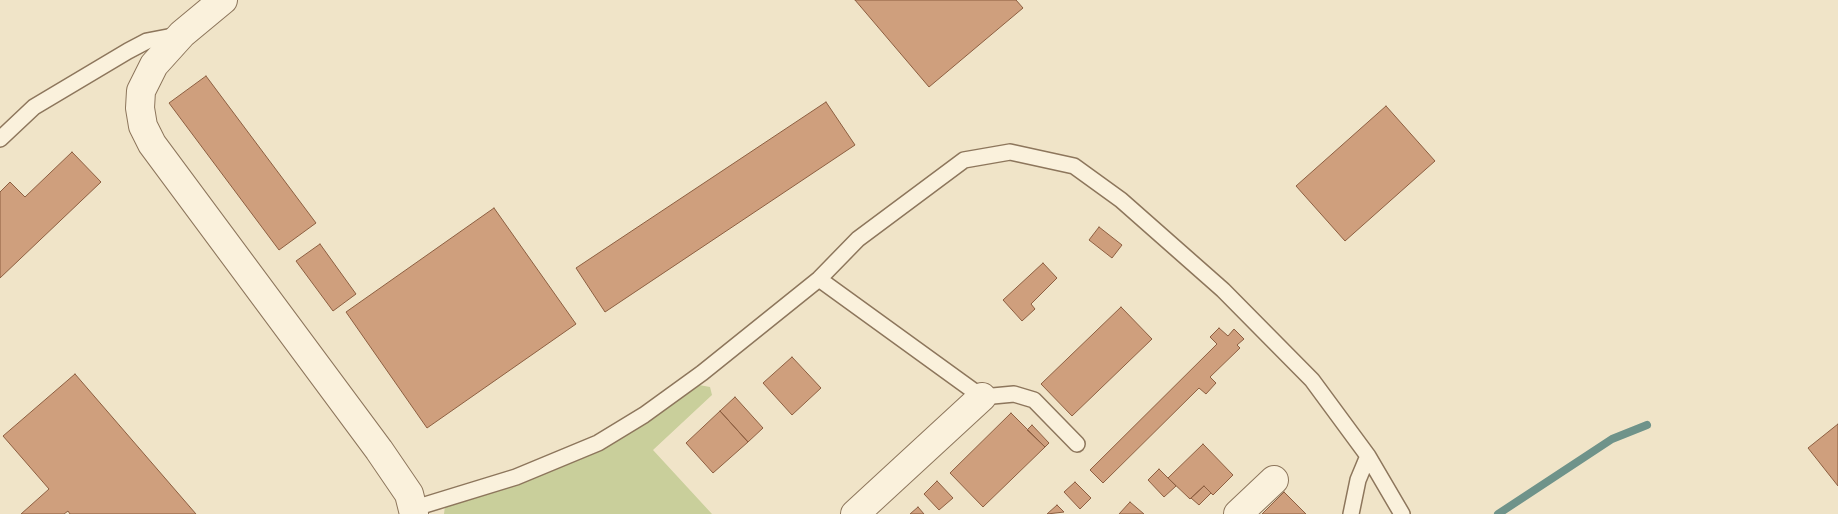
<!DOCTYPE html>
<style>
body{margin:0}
canvas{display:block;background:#f0e4c8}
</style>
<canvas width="1838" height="514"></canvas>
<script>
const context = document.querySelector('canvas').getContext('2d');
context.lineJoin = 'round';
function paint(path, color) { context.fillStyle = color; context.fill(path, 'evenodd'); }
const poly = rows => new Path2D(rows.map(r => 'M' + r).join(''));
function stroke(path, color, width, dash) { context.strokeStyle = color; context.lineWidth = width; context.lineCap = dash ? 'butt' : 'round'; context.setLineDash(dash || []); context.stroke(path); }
const green = poly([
 [699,385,710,387,712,395,653,450,712,514,444,514,445,506,601,450]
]);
const stream = poly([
 [1498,514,1612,439,1647,425]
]);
const building = poly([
 [855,0,1016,0,1023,8,929,87,855,0],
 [206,76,316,223,279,250,169,103,206,76],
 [826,102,855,145,605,312,576,268,826,102],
 [1386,106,1435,161,1345,241,1296,186,1386,106],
 [72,152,101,182,0,278,0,192,10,182,25,197,72,152],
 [494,208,576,324,427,428,346,312,494,208],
 [1099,227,1122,245,1112,258,1089,240,1099,227],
 [320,244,356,294,333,311,296,261,320,244],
 [1043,263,1057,278,1031,304,1035,309,1022,321,1003,300,1043,263],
 [1121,307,1152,339,1072,416,1041,384,1121,307],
 [1219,328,1228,336,1234,329,1244,339,1237,345,1240,348,1210,377,1216,383,1206,394,1199,388,1103,483,1090,470,1217,344,1210,337,1219,328],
 [792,357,821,388,792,415,763,383,792,357],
 [75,374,196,514,70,514,68,511,64,514,21,514,49,489,3,436,75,374],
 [735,397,763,428,748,442,720,411,735,397],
 [720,411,748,442,713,473,686,443,720,411],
 [1011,413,1045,447,983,507,950,473,1011,413],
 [1838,424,1838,486,1808,448,1838,424],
 [1032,425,1049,443,1045,447,1027,430,1032,425],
 [1203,444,1233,475,1213,495,1204,486,1190,499,1168,478,1203,444],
 [1159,469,1176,486,1164,497,1148,480,1159,469],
 [937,481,953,498,939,510,924,494,937,481],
 [1075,482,1091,498,1080,509,1064,492,1075,482],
 [1204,486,1211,493,1199,505,1191,498,1204,486],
 [1284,492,1306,514,1262,514,1284,492],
 [1130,502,1144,514,1119,514,1130,502],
 [1057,505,1064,512,1047,514,1057,505],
 [918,507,924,514,910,514,918,507]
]);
const lane = poly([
 [0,139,34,107,128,51,147,41,178,35],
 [819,279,982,397,1014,394,1034,400,1077,444],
 [415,508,516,477,598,443,644,415,702,373,819,279,858,239,964,160,1010,152,1074,166,1121,200,1223,290,1312,380,1368,456,1402,514],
 [1351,514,1358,480,1368,456]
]);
const street = poly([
 [223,0,182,34,154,65,141,91,140,108,143,126,152,144,379,450,409,494,414,514],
 [855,514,982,397],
 [1238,514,1274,480]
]);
paint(green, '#c9cf9b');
stroke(stream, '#6f938a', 8);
paint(building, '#cf9f7d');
stroke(building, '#8d5f41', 1);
stroke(lane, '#8d765c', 18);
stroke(street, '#8d765c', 30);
stroke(lane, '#faf1dc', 15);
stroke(street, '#faf1dc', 28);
</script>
